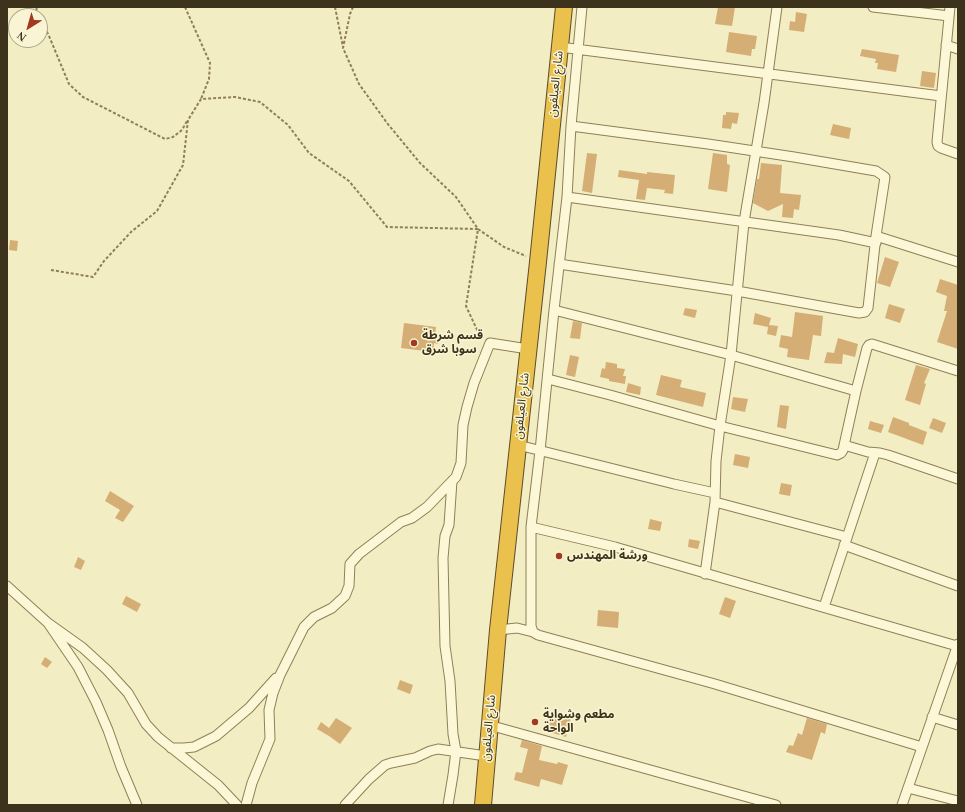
<!DOCTYPE html>
<meta charset="utf-8">
<style>
body{margin:0}
#map{position:relative;width:965px;height:812px;overflow:hidden;background:#f3edc3;font-family:"Times New Roman",serif}
canvas{display:block}
.frame{position:absolute;inset:0;border:8px solid #3d331d;pointer-events:none}
.north{position:absolute;left:8px;top:8px;width:40px;height:40px;box-sizing:border-box;background:#f9f5d4;border:1px solid #aea78b;border-radius:50%;rotate:217deg;font-size:11px;font-weight:700;line-height:16px;text-align:center;color:#3d331d}
.north::after{content:'';display:block;margin:auto;width:14px;height:18px;background:#a53821;clip-path:polygon(50% 0,100% 100%,50% 72%,0 100%)}
</style>
<div id="map">
<canvas width="965" height="812"></canvas>
<div class="frame"></div>
<div class="north">N</div>
</div>
<script>
const context = document.querySelector('canvas').getContext('2d');
context.lineJoin = 'round';
function paint(path, color) { context.fillStyle = color; context.fill(path, 'evenodd'); }
const poly = rows => new Path2D(rows.map(r => 'M' + r).join(''));
function stroke(path, color, width, dash) { context.strokeStyle = color; context.lineWidth = width; context.lineCap = dash ? 'butt' : 'round'; context.setLineDash(dash || []); context.stroke(path); }
function drawText(font, color, halo, rows, align = 'center') {
  context.font = font + ' "Times New Roman","Noto Sans Arabic",serif'; context.lineWidth = 3; context.setLineDash([]); context.textBaseline = 'middle'; context.strokeStyle = halo; context.fillStyle = color; for (const [text, x, y, turn = 0] of rows) {
    context.save(); context.translate(x, y); context.rotate((+turn || 0) * Math.PI / 180); context.textAlign = isNaN(turn) ? turn : align; if (halo) context.strokeText(text, 0, 0); context.fillText(text, 0, 0); context.restore();
  }
}
const building = poly([
 [718,7,735,7,732,26,715,24],
 [796,12,807,14,804,32,789,30,790,21,795,22],
 [729,32,757,36,755,49,752,49,751,56,726,52],
 [862,49,899,55,896,72,877,69,878,63,875,63,876,59,860,56],
 [922,71,936,73,934,88,920,86],
 [726,112,739,113,737,124,732,123,731,129,722,128,723,115,726,115],
 [833,124,851,128,849,139,830,135],
 [587,153,597,154,592,193,582,191],
 [713,153,727,155,727,164,730,165,727,192,708,189],
 [761,163,782,165,780,193,801,195,799,210,794,209,793,218,782,217,783,204,768,211,753,203,757,179,759,179],
 [619,170,647,174,647,172,675,175,673,194,664,193,665,190,647,188,645,200,636,199,639,180,618,177],
 [10,240,18,241,17,251,9,250],
 [885,257,899,262,890,287,877,283],
 [940,279,958,285,958,349,937,342,947,311,944,311,947,296,936,292],
 [889,304,905,309,900,323,885,318],
 [685,308,697,310,695,318,683,315],
 [795,312,823,316,821,336,813,335,809,360,787,357,788,349,779,347,781,335,792,337],
 [755,313,771,318,769,325,778,326,776,336,767,334,768,327,753,324],
 [573,321,582,323,580,339,570,338],
 [404,323,436,327,435,335,439,336,438,344,434,343,433,352,401,348],
 [838,338,858,344,855,357,843,354,842,364,824,363,827,352,834,353],
 [570,355,579,357,575,377,566,375],
 [606,362,617,364,617,368,625,369,623,376,626,376,625,384,609,381,609,379,600,377,602,368,605,369],
 [916,365,930,369,924,383,926,384,920,405,905,400],
 [661,375,682,380,680,387,706,393,703,407,656,395],
 [628,383,641,387,640,395,626,392],
 [733,397,748,399,745,412,731,409],
 [780,405,789,406,786,429,777,427],
 [893,417,909,423,909,425,927,432,923,445,888,432],
 [933,418,946,423,942,433,929,428],
 [870,421,884,425,881,433,868,429],
 [735,454,750,457,748,468,733,465],
 [781,483,792,485,790,496,779,494],
 [110,491,134,506,123,522,115,518,120,510,105,501],
 [650,519,662,522,660,531,648,529],
 [689,539,700,541,698,549,688,547],
 [78,557,85,561,81,570,74,567],
 [126,596,141,604,137,612,122,604],
 [725,597,736,601,730,618,719,614],
 [598,610,619,612,618,628,597,626],
 [45,657,52,662,47,668,41,664],
 [400,680,413,685,410,694,397,689],
 [555,714,571,718,566,737,543,730,546,721,553,723],
 [336,718,352,728,340,744,329,736,317,729,321,722,329,728],
 [807,718,827,724,825,734,821,732,812,760,786,752,789,745,793,746,798,733,802,735],
 [522,740,542,746,539,760,557,764,558,762,568,765,562,785,541,779,539,787,514,780,516,772,522,773,528,749,520,747]
]);
const path = poly([
 [36,7,39,16],
 [185,7,210,63,209,79,201,99],
 [335,7,343,47],
 [353,7,350,14,343,48,359,84,387,123,420,163,456,197,478,229,504,247,526,256],
 [40,18,49,36,69,84,83,97,165,139,173,137,182,130,187,121],
 [51,270,93,277,104,261,131,232,157,211,183,165,188,120,201,99,235,97,260,102,288,125,309,153,349,181,387,227,478,229,466,306,479,334,483,337]
]);
const street = poly([
 [873,7,949,16],
 [950,7,937,142,938,146,941,148,958,154],
 [946,45,958,49],
 [560,47,941,96],
 [567,197,839,235,876,243],
 [876,236,958,262],
 [559,264,737,291,859,313,865,312,868,308,876,236,885,177,876,171,794,157,708,144,571,126],
 [554,310,731,355,856,391],
 [548,379,610,395,720,426,837,455,841,453,843,450,856,391,867,348,869,345,872,344,958,371],
 [518,445,674,484,715,493],
 [844,445,868,452,880,453,888,455,958,479],
 [715,502,847,537],
 [531,527,615,547,957,646],
 [844,545,958,586],
 [705,574,715,502,716,461,720,426,731,355,744,222,764,103,777,7],
 [7,586,48,623,78,667,96,702,108,730,121,767,137,805],
 [824,607,875,453],
 [48,623,83,648,107,670,128,693,146,724,158,737,218,785,237,805],
 [498,630,517,628,533,632,538,635,715,684,922,747],
 [533,632,531,626,531,527,540,451,554,310,567,197,571,126,582,7],
 [932,717,958,725],
 [489,725,776,805],
 [171,748,184,748,194,747,216,736,249,708,276,678],
 [908,788,958,801],
 [246,805,252,783,270,739,269,710,273,693,280,675,304,627,314,617,332,608,345,596,349,586,350,564,359,554,401,522,412,518,427,507,456,477,461,463,463,425,467,407,474,383,490,343,528,349],
 [345,805,369,779,385,765,391,763,415,758,430,751,438,749,486,756],
 [448,805,453,775,456,751,453,734,450,681,445,646,443,558,445,536,449,525,452,481],
 [902,805,958,644]
]);
const highway = poly([
 [483,805,498,630,538,262,564,7]
]);
const markers = [
 [414,343,4,"#a53821"],
 [559,556,4,"#a53821"],
 [535,722,4,"#a53821"]
];
const streetNames = [
 ["شارع العيلفون",556,84,-84],
 ["شارع العيلفون",522,406,-84],
 ["شارع العيلفون",489,728,-85]
];
const poiNames = [
 ["قسم شرطة",422,336],
 ["سوبا شرق",422,350],
 ["ورشة المهندس",567,556],
 ["مطعم وشواية",543,715],
 ["الواحة",543,729]
];
paint(building, '#d4ae75');
stroke(street, '#8f7f57', 11);
stroke(highway, '#5d4c2c', 18);
stroke(path, '#8f7f57', 2, [3, 2]);
stroke(street, '#fcf8d7', 9);
stroke(highway, '#eac14c', 16);
for (const [x, y, r, color] of markers) { const dot = new Path2D(); dot.arc(x, y, r, 0, 2 * Math.PI); context.fillStyle = color; context.fill(dot); stroke(dot, '#f9f5d4', 1.5); }
drawText('12px', '#3d331d', '#f9f5d4', streetNames);
drawText('bold 12px', '#3d331d', '#f9f5d4', poiNames, 'left');
</script>
